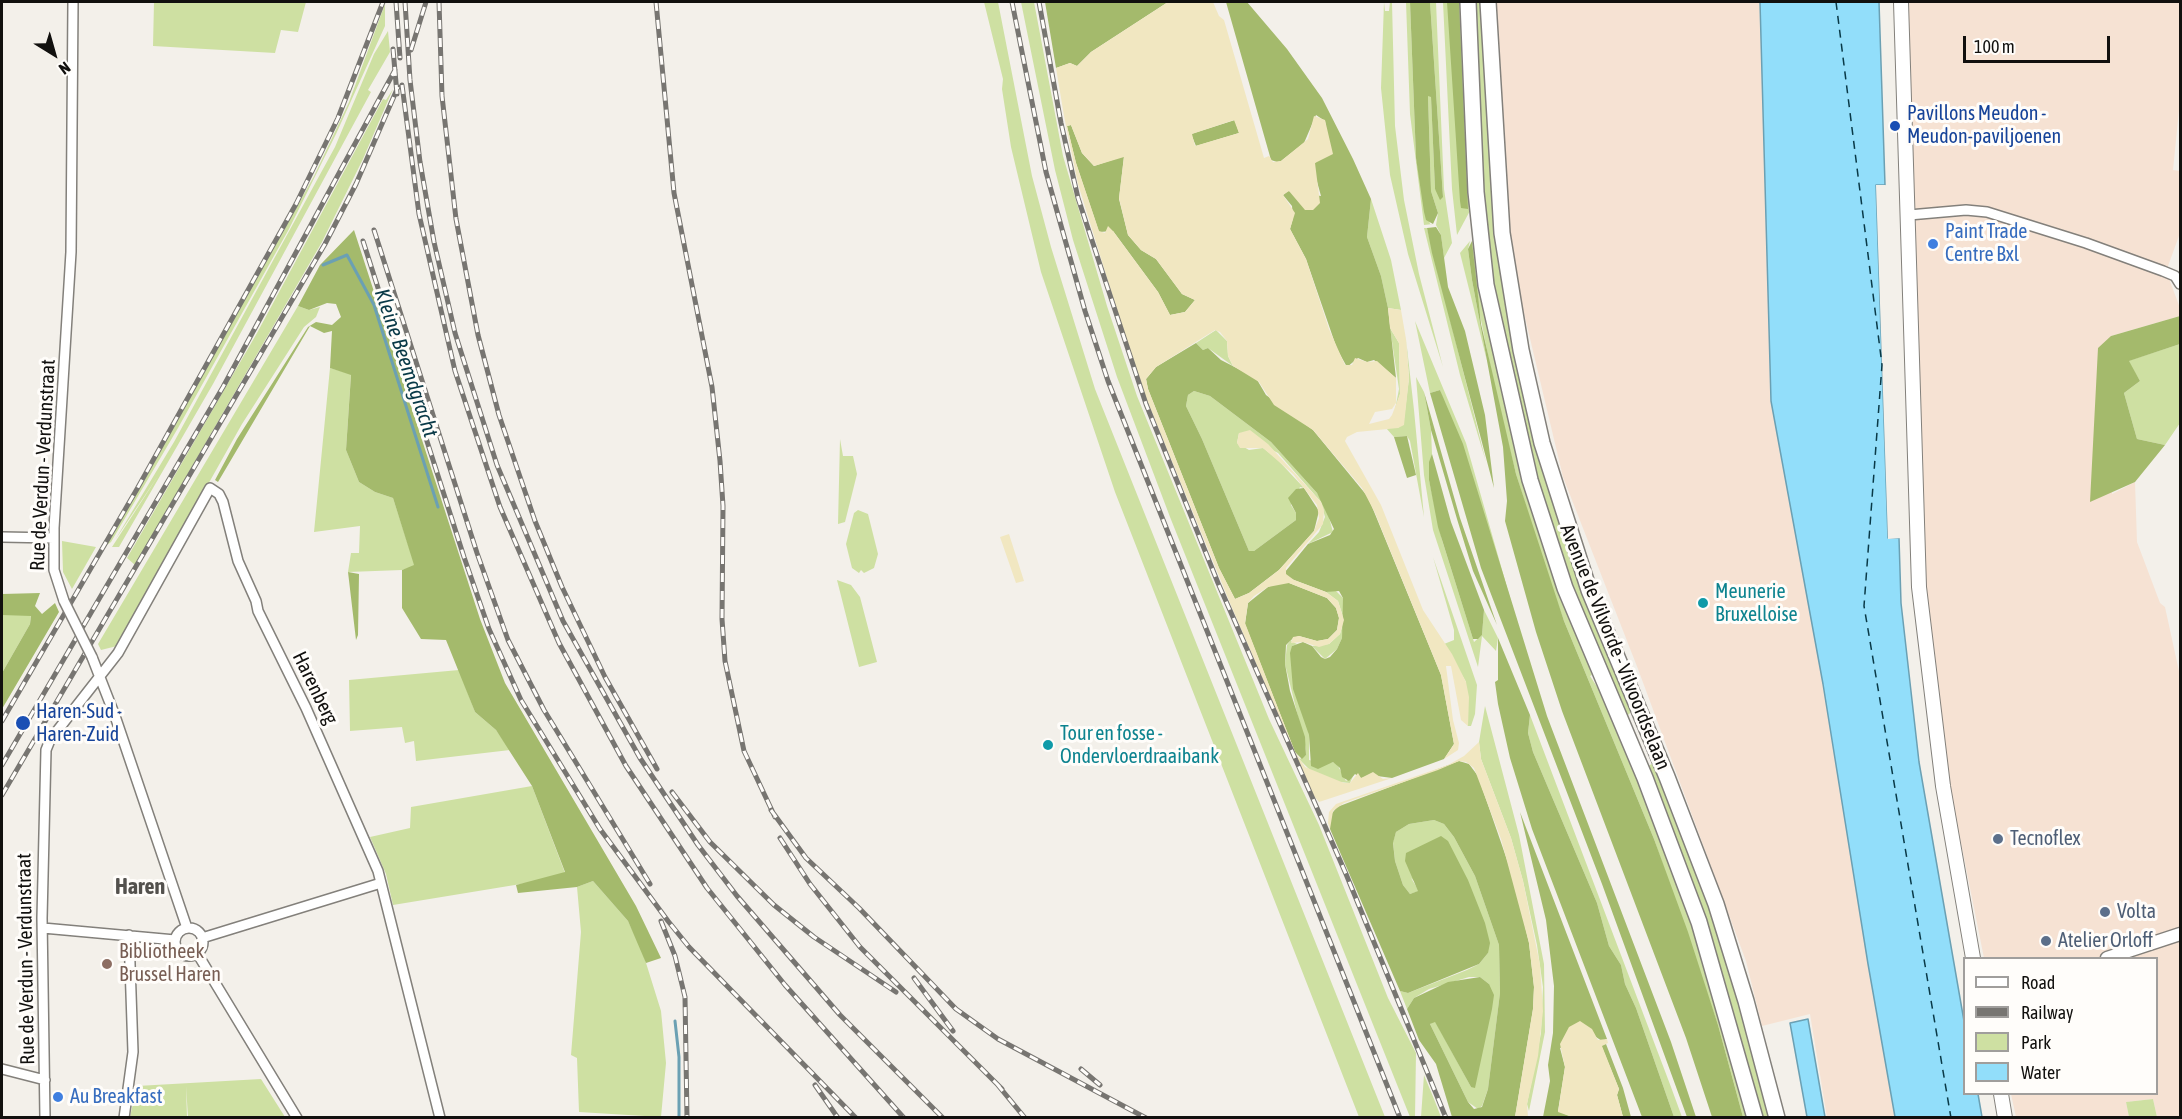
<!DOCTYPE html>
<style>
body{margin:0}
#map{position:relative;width:2182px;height:1119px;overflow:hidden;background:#f3f0ea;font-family:"Asap Condensed",sans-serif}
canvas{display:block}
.frame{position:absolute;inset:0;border:3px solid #11100e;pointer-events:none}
.legend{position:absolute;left:1963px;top:957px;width:195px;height:138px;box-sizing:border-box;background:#fffdfa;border:2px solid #a09e9c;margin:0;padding:8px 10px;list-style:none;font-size:18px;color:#11100e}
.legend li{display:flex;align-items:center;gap:12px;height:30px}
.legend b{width:30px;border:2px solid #a09e9c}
.north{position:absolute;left:24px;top:24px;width:60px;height:60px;-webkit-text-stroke:4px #fffdfa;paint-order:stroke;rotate:143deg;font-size:16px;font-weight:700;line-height:24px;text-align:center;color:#11100e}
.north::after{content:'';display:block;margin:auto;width:21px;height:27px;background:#11100e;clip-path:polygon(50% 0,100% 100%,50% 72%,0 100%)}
.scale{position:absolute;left:1963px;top:36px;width:147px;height:27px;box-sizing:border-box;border:3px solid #11100e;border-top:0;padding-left:8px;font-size:18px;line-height:21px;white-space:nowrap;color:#11100e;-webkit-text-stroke:4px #fffdfa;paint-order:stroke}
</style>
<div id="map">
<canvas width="2182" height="1119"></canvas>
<div class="frame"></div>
<ul class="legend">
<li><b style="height:8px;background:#fff"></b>Road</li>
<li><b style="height:8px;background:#777571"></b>Railway</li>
<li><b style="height:16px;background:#cee0a2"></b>Park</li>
<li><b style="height:16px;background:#92defa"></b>Water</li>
</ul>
<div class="north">N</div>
<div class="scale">100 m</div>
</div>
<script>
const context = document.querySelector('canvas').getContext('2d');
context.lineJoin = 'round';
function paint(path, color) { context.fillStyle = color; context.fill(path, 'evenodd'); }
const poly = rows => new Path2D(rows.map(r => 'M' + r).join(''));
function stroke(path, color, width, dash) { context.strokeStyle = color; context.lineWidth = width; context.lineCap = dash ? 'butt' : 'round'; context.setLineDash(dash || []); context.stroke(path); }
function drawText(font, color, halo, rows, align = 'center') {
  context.font = font + ' "Asap Condensed",sans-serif'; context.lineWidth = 6; context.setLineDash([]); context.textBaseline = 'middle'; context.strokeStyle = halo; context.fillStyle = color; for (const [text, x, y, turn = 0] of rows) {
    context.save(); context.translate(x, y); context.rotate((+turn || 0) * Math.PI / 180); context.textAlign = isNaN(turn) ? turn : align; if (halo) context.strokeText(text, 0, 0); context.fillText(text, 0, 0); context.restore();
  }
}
const industrial = poly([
 [1493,2,1760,2,1771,401,1823,684,1868,964,1895,1117,1827,1117,1810,1014,1762,1026,1746,961,1638,669,1563,477,1508,246],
 [1908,2,2180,2,2180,100,2173,170,2180,171,2180,233,2168,266,2168,276,2180,308,2180,316,2111,336,2112,494,2135,482,2137,542,2160,603,2165,607,2180,676,2180,1117,2157,1117,2153,1099,2126,1102,2129,1117,2016,1117,2011,1094,2156,1094,2156,958,1984,958,1953,803,1924,599]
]);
const green = poly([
 [154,2,306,2,298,32,281,30,275,53,153,46],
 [984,2,998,2,1032,176,1051,247,1095,389,1385,1117,1359,1117,1115,492,1041,272,1011,147,1002,89,1003,79],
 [1021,2,1034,2,1063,156,1107,306,1137,396,1269,719,1319,825,1388,998,1416,1053,1415,1117,1410,1117,1170,517,1117,377,1073,240,1055,170],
 [1384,2,1385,11,1389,11,1390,2,1392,2,1395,126,1404,200,1419,274,1443,367,1408,254,1390,175,1381,88],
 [1406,2,1410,2,1416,158,1430,224,1433,224,1424,225,1410,114],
 [1430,2,1436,2,1444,189,1452,243,1444,258,1441,235,1436,225,1438,213,1431,191,1428,96,1431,96,1435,189,1443,197],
 [1443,2,1460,2,1472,207,1457,235,1452,189],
 [1472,2,1484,2,1509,312,1633,710,1628,715,1626,715,1582,615,1534,475,1492,278,1481,186],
 [385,4,385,26,336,134,289,229,178,428,111,542,107,545,314,176,349,102],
 [388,31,390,52,368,90,371,92,213,384,119,547,112,547,158,476,115,540,174,442,335,147,374,54],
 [393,89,363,159,322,242,135,565,127,558,257,333,383,99,386,100],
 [1371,199,1391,260,1401,310,1388,308,1381,276,1367,237],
 [1424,228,1427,228,1486,462,1460,375],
 [1470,241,1468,249,1472,280,1487,361,1460,253],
 [1472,241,1475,243,1499,383,1523,479,1592,675,1590,676,1603,696,1638,781,1694,930,1748,1117,1743,1117,1718,1025,1654,839,1564,621,1547,574,1516,474,1496,395,1476,295],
 [298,306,309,310,320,307,316,317,304,327,242,424,117,646,101,650,98,644],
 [1415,321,1466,443,1518,626,1440,390,1430,393],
 [1390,328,1399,343,1400,394,1395,410,1399,389],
 [1216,330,1227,341,1228,356,1233,366,1208,348,1203,350,1196,343],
 [1406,339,1414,410,1424,517,1410,441,1407,436,1394,437,1386,428,1398,428,1404,419,1409,378],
 [2180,344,2180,423,2165,445,2137,439,2124,393,2140,381,2128,361],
 [330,368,351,374,346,450,359,482,375,492,393,498,415,566,402,570,348,572,351,553,359,553,360,526,314,532],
 [1416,377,1424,392,1431,430,1432,454,1429,480,1442,540,1474,642,1482,635,1484,610,1498,638,1496,651,1482,636,1478,667,1433,530,1424,475],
 [1194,391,1210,396,1271,442,1317,493,1327,510,1333,532,1308,544,1319,532,1325,517,1321,502,1278,453,1239,433,1237,443,1249,450,1263,448,1275,457,1304,488,1300,487,1291,505,1296,513,1296,520,1254,551,1249,551,1202,439,1186,406,1188,395],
 [840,439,843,456,853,456,857,474,845,522,838,524],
 [858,510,868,514,878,554,874,568,864,573,861,570,859,573,852,568,846,544,854,513],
 [62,541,96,547,72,589,63,572],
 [1433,557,1477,685,1475,714,1471,726,1468,726,1466,722,1466,682,1444,644,1454,640,1454,630],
 [837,580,851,585,860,597,877,662,859,667],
 [1335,590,1343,598,1344,620,1342,638,1337,649,1325,659,1312,646,1329,644,1340,634,1344,620,1338,601,1326,592],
 [2,615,31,615,30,624,2,673],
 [1293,637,1291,641,1297,644,1292,646,1309,735,1309,760,1324,764,1333,762,1337,764,1346,781,1354,774,1350,783,1339,782,1310,770,1297,757,1300,759,1306,755,1306,749,1285,664,1287,645],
 [459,670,475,712,496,730,510,750,416,761,414,741,405,743,402,727,350,731,349,680],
 [1485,706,1519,835,1544,964,1545,1032,1529,1111,1527,1104,1541,1033,1543,987,1537,945,1523,881,1511,838,1481,759,1479,742],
 [1530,715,1671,1087,1682,1117,1674,1117,1636,1008,1625,984,1621,965,1609,946,1597,903,1533,752,1528,733],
 [1653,763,1692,852,1731,967,1772,1117,1759,1117,1647,767],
 [532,786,565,873,533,882,393,905,386,874,370,837,410,828,411,807],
 [1434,820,1444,824,1454,837,1475,876,1499,945,1500,993,1488,1089,1482,1106,1478,1109,1468,1102,1430,1024,1435,1021,1471,1087,1489,984,1480,977,1469,977,1429,989,1414,998,1407,1009,1400,991,1408,993,1467,970,1479,964,1488,953,1411,878,1419,891,1410,894,1403,885,1395,861,1393,842,1396,832,1409,824],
 [593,881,628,921,642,950,661,1011,666,1063,661,1117,579,1112,577,1058,571,1055,581,932,577,887],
 [1424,1075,1434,1099,1441,1117,1421,1117],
 [261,1079,285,1117,188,1117,186,1086,187,1117,130,1117,137,1086],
 [2153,1099,2157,1117,2129,1117,2126,1102]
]);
const forest = poly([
 [1045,2,1168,2,1091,52,1077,66,1070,63,1056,68],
 [1226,2,1247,2,1287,49,1322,98,1353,159,1371,199,1367,237,1381,276,1388,308,1396,378,1374,360,1367,362,1358,358,1347,367,1337,349,1306,259,1290,229,1293,218,1292,206,1283,195,1288,191,1321,196,1313,167,1328,139,1325,121,1316,115,1304,143,1281,161,1277,162,1271,160],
 [1410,2,1430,2,1443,197,1440,200,1435,189,1431,97,1428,96,1431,191,1438,213,1433,224,1426,220,1424,212,1416,158],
 [1447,2,1459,2,1468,209,1461,208,1460,201],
 [1235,120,1239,133,1196,146,1191,134],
 [1071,125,1082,153,1094,166,1124,156,1119,199,1128,235,1141,250,1156,259,1182,294,1195,300,1185,312,1170,315,1158,292,1113,231,1099,232,1076,163,1067,126],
 [1436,227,1441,235,1448,287,1465,331,1485,415,1494,488,1432,253,1427,228],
 [354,230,480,619,505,683,636,906,661,958,646,963,628,921,593,881,577,887,518,893,516,885,565,872,532,786,496,730,475,712,446,640,421,639,402,608,402,570,414,565,393,498,375,492,359,482,346,450,351,375,330,368,332,331,324,333,310,326,218,482,215,480,237,439,308,327,316,322,332,325,341,317,336,304,327,303,309,310,298,306,320,265],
 [1472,241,1481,324,1516,474,1564,621,1654,839,1688,932,1718,1025,1743,1117,1712,1117,1686,1038,1562,711,1536,632,1505,521,1507,501,1503,447,1472,280,1468,249],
 [2180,316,2180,344,2129,361,2140,381,2124,393,2137,439,2165,445,2135,482,2090,502,2098,348,2111,336],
 [1196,343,1203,350,1208,348,1221,360,1256,378,1266,395,1313,430,1368,497,1441,675,1454,744,1444,759,1392,778,1377,776,1361,778,1355,774,1349,781,1342,777,1340,768,1333,762,1318,769,1311,766,1309,735,1293,689,1290,653,1292,646,1303,642,1312,646,1321,657,1325,659,1330,657,1337,649,1342,638,1343,598,1339,591,1326,592,1294,580,1287,577,1285,572,1308,544,1330,535,1334,529,1317,493,1271,442,1210,396,1194,391,1188,395,1186,406,1202,439,1249,551,1254,551,1296,520,1296,513,1288,498,1296,489,1304,488,1319,511,1314,531,1279,570,1249,593,1235,599,1219,568,1148,389,1146,379,1156,367],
 [1440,390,1463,444,1547,716,1671,1042,1696,1117,1687,1117,1602,884,1481,568,1430,393],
 [1424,392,1460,518,1497,625,1473,571,1457,519,1431,430],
 [1407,436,1416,475,1407,478,1394,437],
 [1432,454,1451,522,1484,610,1482,635,1478,639,1473,639,1438,527,1429,480,1429,462],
 [348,572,359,574,358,635,356,640],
 [1278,583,1289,583,1327,598,1336,608,1339,618,1337,630,1328,639,1317,641,1299,636,1293,638,1286,645,1285,664,1290,691,1305,737,1306,755,1302,759,1295,752,1245,624,1248,603,1268,587],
 [40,593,35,606,42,614,55,603,59,612,2,709,2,673,30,624,31,616,2,615,2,594],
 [1498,638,1530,715,1528,733,1533,752,1597,903,1609,946,1621,965,1625,984,1636,1008,1674,1117,1642,1117,1532,829,1510,758,1498,704,1495,682,1498,680],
 [1459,761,1469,764,1478,776,1515,883,1529,943,1534,987,1533,1009,1515,1117,1452,1117,1436,1064,1419,1040,1407,1009,1414,998,1448,982,1480,977,1489,984,1494,995,1492,1009,1475,1088,1471,1087,1435,1022,1430,1024,1468,1102,1474,1109,1482,1107,1488,1089,1500,993,1499,945,1475,876,1454,837,1444,824,1434,820,1409,824,1396,832,1393,843,1395,861,1403,885,1410,894,1418,891,1405,861,1406,853,1441,836,1448,841,1468,880,1485,923,1490,943,1488,953,1479,964,1408,993,1400,991,1330,829,1330,816,1337,807],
 [1520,812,1607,1039,1602,1041,1596,1037,1560,1048,1565,1067,1558,1111,1572,1117,1543,1117,1550,1081,1548,1065,1553,1033,1554,986,1546,920],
 [1606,1044,1623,1088,1631,1117,1623,1117,1617,1095,1619,1089,1601,1045]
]);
const sand = poly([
 [1168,2,1213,2,1219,16,1224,20,1264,158,1269,156,1273,162,1281,161,1308,139,1314,116,1325,120,1333,154,1315,163,1320,203,1313,210,1305,210,1289,191,1283,195,1295,213,1290,229,1306,259,1329,329,1345,365,1352,365,1355,358,1367,362,1377,361,1396,378,1396,403,1392,409,1375,412,1369,424,1389,419,1392,415,1400,394,1399,343,1390,328,1388,308,1401,310,1406,339,1409,378,1404,425,1398,428,1357,432,1347,437,1345,441,1381,505,1423,610,1452,654,1466,682,1469,697,1468,726,1461,720,1451,666,1446,666,1453,720,1459,743,1458,750,1444,759,1454,744,1441,675,1375,513,1362,488,1313,430,1274,405,1259,382,1233,366,1228,356,1227,341,1220,332,1215,330,1156,367,1146,379,1148,389,1219,568,1235,599,1249,593,1279,570,1314,531,1319,518,1317,505,1293,474,1263,448,1240,448,1237,443,1239,433,1250,430,1268,444,1321,502,1324,510,1323,524,1286,568,1286,574,1294,580,1326,592,1338,601,1344,620,1340,634,1329,644,1319,647,1303,642,1291,643,1293,637,1299,636,1317,641,1328,639,1337,630,1339,618,1336,608,1327,598,1289,583,1268,587,1254,596,1248,603,1245,623,1295,752,1305,767,1344,783,1350,783,1358,773,1361,778,1373,772,1383,779,1392,778,1319,802,1313,795,1230,603,1138,378,1078,184,1064,116,1056,68,1070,63,1077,66,1091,52],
 [1234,120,1239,133,1195,146,1192,134],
 [1071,125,1082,153,1094,166,1124,157,1119,198,1128,235,1141,250,1156,259,1182,294,1195,300,1185,312,1170,315,1158,292,1113,231,1108,226,1105,233,1099,231,1076,163,1067,126],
 [1009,534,1024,581,1016,583,1000,537],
 [1479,742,1481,759,1511,838,1523,881,1540,965,1543,1011,1538,1056,1527,1104,1528,1117,1515,1117,1533,1009,1534,987,1529,943,1501,839,1474,768,1466,762,1459,761,1438,770,1344,803,1333,811,1330,829,1328,823,1329,812,1336,804,1448,765,1464,756],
 [1580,1021,1592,1029,1598,1040,1607,1039,1608,1043,1602,1046,1619,1089,1617,1095,1623,1117,1572,1117,1558,1112,1565,1067,1560,1044,1569,1027]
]);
const water = poly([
 [1760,2,1879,2,1885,185,1876,185,1888,538,1899,538,1901,603,1919,762,1964,1021,1964,1094,1978,1094,1982,1117,1895,1117,1868,964,1823,684,1771,401,1760,2],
 [1808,1019,1825,1117,1807,1117,1790,1023,1808,1019]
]);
const pier = poly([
 [1876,185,1888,185,1879,188,1890,536,1900,535,1902,538,1888,539]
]);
const stream = poly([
 [323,265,347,255,374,305,438,507],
 [675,1021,679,1057,679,1118]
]);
const ferry = poly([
 [1836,2,1882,365,1864,606,1951,1118]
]);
const minor = poly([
 [1909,215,1966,210,1987,212,2086,243,2163,271,2175,276,2180,284],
 [2,537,54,538],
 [64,601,54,570,54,528,71,252,73,2],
 [92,657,115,716,187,928],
 [43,928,175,940],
 '175 942a14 14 0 1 1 28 0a14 14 0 1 1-28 0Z',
 [202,938,381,883],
 [197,953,297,1118],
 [2,1069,45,1080],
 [45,1118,42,918,46,750,50,740,118,653,210,488,219,494,223,502,238,561,256,601,258,611,306,708,378,871,440,1118],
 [124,1118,133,1052,129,935]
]);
const tertiary = poly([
 [2107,958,2180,934]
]);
const secondary = poly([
 [1901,2,1919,587,1943,786,1973,958],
 [2001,1094,2005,1118]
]);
const primary = poly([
 [1468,2,1476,192,1486,285,1530,480,1565,588,1645,778,1699,922,1755,1118],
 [1488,2,1502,233,1521,350,1542,443,1589,590,1667,777,1716,904,1746,1001,1777,1118]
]);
const rail = poly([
 [396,2,400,58],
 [405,2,410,80,420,162,434,242,455,333,497,465,563,621,640,758,698,845,737,896,840,1015,943,1118],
 [439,2,442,96,456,219,478,335,499,415,535,521,562,587,605,677,657,769],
 [656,2,674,193,712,387,720,461,723,506,722,619,725,661,744,751,775,817],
 [1012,2,1046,172,1085,311,1108,381,1400,1118],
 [1039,2,1061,123,1078,198,1146,404,1218,583,1346,874,1446,1118],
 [393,49,397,94],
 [411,50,426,2],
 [402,85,419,214,455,371,500,507,559,643,626,766,707,888,785,985,904,1118],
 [374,230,477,553,508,640,544,710,650,884],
 [363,241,464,557,489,629,521,700,600,829,668,921,689,947,856,1118],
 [2,721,137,489,296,204,338,118,383,2],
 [2,765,223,387,395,70],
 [672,792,710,842,774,905,814,937,896,992],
 [2,795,325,244,356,184,398,87],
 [771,810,806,858,859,908,956,1009,998,1039,1146,1118],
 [780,838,810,884,860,947,1002,1089],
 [661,921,675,956,685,997,687,1118],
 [914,978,953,1031],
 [1081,1069,1100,1085],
 [997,1084,1025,1118],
 [815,1085,838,1118]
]);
const minorBridge = poly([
 [64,601,92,657]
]);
const markers = [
 [1895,126,6,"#1a4fb4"],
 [1933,244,6,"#3f7fe0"],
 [1703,603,6,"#0f9aa8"],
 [23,723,8,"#1a4fb4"],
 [1048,745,6,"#0f9aa8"],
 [1998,839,6,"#5c6f8a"],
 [2105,912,6,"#5c6f8a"],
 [2046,941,6,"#5c6f8a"],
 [107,964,6,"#8d6e63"],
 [58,1097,6,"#3f7fe0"]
];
const transitNames = [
 ["Pavillons Meudon -",1907,114],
 ["Meudon-paviljoenen",1907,137],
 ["Haren-Sud -",36,712],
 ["Haren-Zuid",36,735]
];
const shopNames = [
 ["Paint Trade",1945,232],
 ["Centre Bxl",1945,255],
 ["Au Breakfast",70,1097]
];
const streetNames = [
 ["Rue de Verdun - Verdunstraat",43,465,-87],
 ["Avenue de Vilvorde - Vilvoordselaan",1615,647,68],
 ["Harenberg",315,688,64],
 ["Rue de Verdun - Verdunstraat",26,959,-91]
];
const cultureNames = [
 ["Meunerie",1715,592],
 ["Bruxelloise",1715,615],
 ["Tour en fosse -",1060,734],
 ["Ondervloerdraaibank",1060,757]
];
const serviceNames = [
 ["Tecnoflex",2010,839],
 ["Volta",2117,912],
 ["Atelier Orloff",2058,941]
];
const educationNames = [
 ["Bibliotheek",119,952],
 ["Brussel Haren",119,975]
];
const waterNames = [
 ["Kleine Beemdgracht",406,363,71]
];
const quarterNames = [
 ["Haren",140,887]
];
paint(industrial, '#f6e2d3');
paint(green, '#cee0a2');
paint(forest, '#a4ba6c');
paint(sand, '#f1e7c1');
paint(water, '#92defa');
stroke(water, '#6ba0b3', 1.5);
paint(pier, '#f3f0ea');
stroke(stream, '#6ba0b3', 3);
stroke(ferry, '#093947', 1.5, [8, 6]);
stroke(minor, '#83807b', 12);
stroke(tertiary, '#83807b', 15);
stroke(secondary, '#83807b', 16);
stroke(primary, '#83807b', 18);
stroke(minor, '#fff', 9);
stroke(tertiary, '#fff', 12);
stroke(secondary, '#fff', 14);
stroke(primary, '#fff', 15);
stroke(rail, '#777571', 5);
stroke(rail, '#fffdfa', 3, [9]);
stroke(minorBridge, '#83807b', 12, []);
stroke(minorBridge, '#fff', 9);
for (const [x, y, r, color] of markers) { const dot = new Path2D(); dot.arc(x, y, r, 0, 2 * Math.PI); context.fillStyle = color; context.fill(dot); stroke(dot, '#fffdfa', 2); }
drawText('20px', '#164399', '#fffdfa', transitNames, 'left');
drawText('20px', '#366cbe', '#fffdfa', shopNames, 'left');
drawText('20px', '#11100e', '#fffdfa', streetNames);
drawText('20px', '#0d838f', '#fffdfa', cultureNames, 'left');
drawText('20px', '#4e5e75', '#fffdfa', serviceNames, 'left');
drawText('20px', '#785e54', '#fffdfa', educationNames, 'left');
drawText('italic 21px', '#093947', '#fffdfa', waterNames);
drawText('bold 22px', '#53514d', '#fffdfa', quarterNames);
</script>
